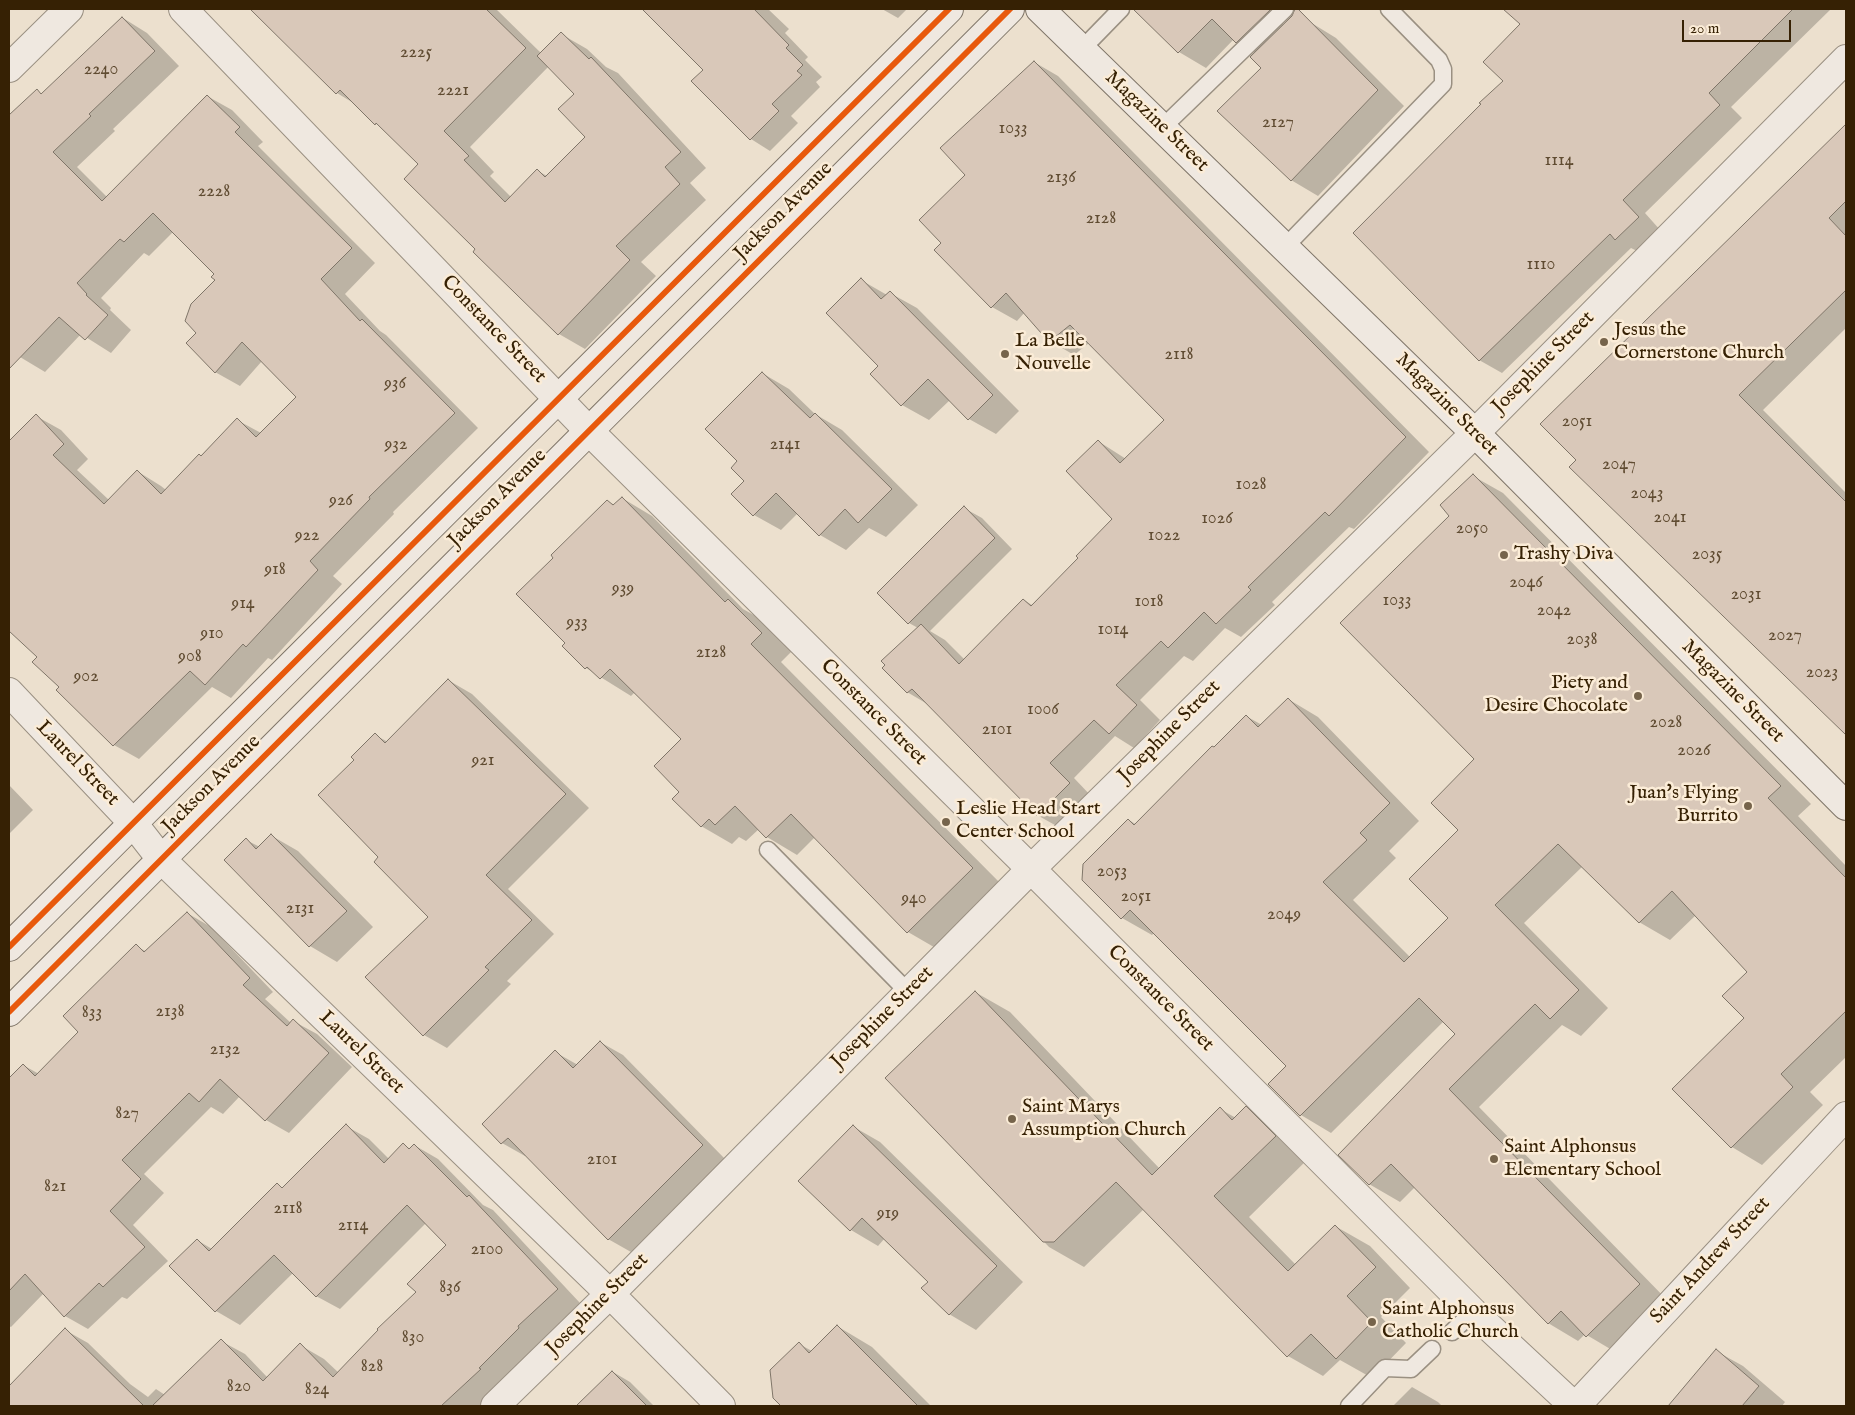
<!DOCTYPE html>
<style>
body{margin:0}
#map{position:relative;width:1855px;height:1415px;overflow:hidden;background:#ece0ce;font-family:"IM FELL English",serif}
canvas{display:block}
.frame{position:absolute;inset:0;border:10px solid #362104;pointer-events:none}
.scale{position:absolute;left:1682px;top:20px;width:109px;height:22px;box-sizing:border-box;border:2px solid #362104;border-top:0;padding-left:6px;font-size:15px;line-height:18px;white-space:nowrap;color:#362104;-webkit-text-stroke:4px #fbecd7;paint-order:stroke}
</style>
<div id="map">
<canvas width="1855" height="1415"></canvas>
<div class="frame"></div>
<div class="scale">20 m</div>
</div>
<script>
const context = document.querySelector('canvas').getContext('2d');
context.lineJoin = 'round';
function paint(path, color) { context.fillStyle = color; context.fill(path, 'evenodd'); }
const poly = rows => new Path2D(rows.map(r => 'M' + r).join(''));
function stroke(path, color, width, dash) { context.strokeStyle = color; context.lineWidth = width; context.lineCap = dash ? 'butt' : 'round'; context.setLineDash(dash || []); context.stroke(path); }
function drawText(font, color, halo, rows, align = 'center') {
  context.font = font + ' "IM FELL English",serif'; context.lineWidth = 5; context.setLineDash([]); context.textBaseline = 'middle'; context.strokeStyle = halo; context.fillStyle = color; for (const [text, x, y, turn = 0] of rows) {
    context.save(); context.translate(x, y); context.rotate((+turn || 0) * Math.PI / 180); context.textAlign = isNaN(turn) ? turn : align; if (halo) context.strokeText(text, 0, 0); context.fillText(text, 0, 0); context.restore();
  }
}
const shadow = poly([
 [278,9,496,9,541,53,561,34,587,49,606,67,618,73,706,168,690,183,706,200,641,262,656,276,585,349,559,334,477,249,420,164,355,104,337,93,265,22],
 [549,66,576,94,586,137,547,176,538,171,511,197,490,176,494,172,470,147],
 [647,9,768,9,789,29,785,33,808,57,805,60,822,77,816,82,820,87,791,116,798,123,770,151,751,139,693,81,704,70,646,11],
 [882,9,907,9,898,18],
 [1161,9,1266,9,1290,31,1310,22,1336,38,1404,106,1318,196,1291,180,1263,68,1256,53,1234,39,1206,68,1179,52,1148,22],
 [1505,9,1831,9,1731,107,1742,118,1645,213,1661,231,1639,252,1631,248,1502,373,1479,360,1504,81,1522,24],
 [123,18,147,33,179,66,113,129,115,131,77,167,107,197,207,96,232,110,263,142,258,146,375,263,345,294,380,331,386,335,478,428,393,512,394,514,333,576,342,584,272,660,268,658,231,698,212,687,139,759,114,745,61,687,39,657,9,629,9,442,36,416,61,430,88,459,77,470,109,500,137,471,161,486,166,490,237,420,261,433,297,397,262,361,240,386,215,372,198,333,217,280,216,274,173,232,149,256,144,253,101,298,111,308,110,310,131,330,111,353,81,334,45,372,20,357,9,346,9,180,17,172,9,164,9,128],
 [1034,62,1058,76,1429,452,1354,529,1349,527,1272,602,1275,605,1241,637,1225,628,1193,661,1184,656,1140,700,1160,720,1134,748,1115,736,1074,778,1093,798,1062,829,1037,815,929,705,907,692,918,628,909,623,964,508,982,518,1012,549,930,631,945,640,965,660,1024,600,1032,605,1080,558,1114,519,1098,441,1126,459,1166,420,1089,343,1074,355,1050,341,1025,312,1017,321,992,307,943,243,967,175],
 [1846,124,1846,328,1763,410,1846,493,1846,734,1571,467],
 [861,280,887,295,890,293,917,308,1019,411,996,434,969,419,950,400,929,420,902,405,880,366],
 [762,373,789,389,815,414,842,430,918,505,886,537,869,528,846,550,820,535,798,513,781,530,754,515,746,481,739,461],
 [1473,476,1503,493,1811,804,1798,816,1846,866,1846,1057,1810,1092,1823,1105,1762,1165,1732,1147,1673,1089,1745,1018,1748,972,1696,915,1670,940,1639,922,1583,866,1524,923,1608,1008,1581,1036,1562,1025,1479,1107,1669,1302,1617,1353,1585,1334,1578,1341,1548,1323,1415,1187,1400,1202,1369,1184,1457,1034,1444,1021,1331,1133,1301,1115,1270,1084,1288,1066,1154,933,1152,935,1122,918,1083,879,1129,820,1137,825,1246,716,1262,725,1288,699,1318,717,1419,821,1389,851,1396,858,1353,900,1410,957,1450,918,1459,830,1476,759,1451,516],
 [622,498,652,516,743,609,759,618,792,651,781,662,1003,886,939,950,908,932,815,837,797,855,767,837,759,829,746,841,739,837,732,844,701,826,681,792,683,739,635,692,631,696,586,668,567,643,555,558,607,501,615,505],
 [448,680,472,694,589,808,508,889,554,934,507,981,511,984,447,1048,424,1035,430,917,380,857,356,760,375,735,388,742],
 [9,785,33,810,9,834],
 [272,836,298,851,373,927,337,962,310,946,226,861,246,840,260,847],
 [187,913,211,927,273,992,265,999,291,1023,293,1021,317,1034,352,1067,289,1133,266,1120,240,1096,223,1114,211,1107,144,1174,164,1193,133,1225,168,1261,127,1299,122,1297,88,1329,65,1316,44,1293,11,1327,9,1326,9,1080,23,1065,39,1074,80,1032,136,946,147,952],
 [975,992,1010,1012,1160,1169,1220,1109,1236,1118,1246,1108,1281,1128,1310,1157,1249,1217,1296,1265,1335,1226,1370,1246,1410,1288,1381,1317,1406,1343,1372,1378,1340,1360,1323,1376,1288,1356,1144,1209,1084,1267,1049,1247,887,1078],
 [600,1042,623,1055,725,1159,631,1252,608,1239,526,1155,525,1156,502,1143,483,1124,555,1052,578,1065],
 [346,1126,369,1139,389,1159,403,1145,411,1149,414,1145,438,1159,483,1205,493,1210,580,1303,541,1341,542,1342,503,1383,479,1406,9,1406,9,1387,65,1330,88,1343,130,1384,148,1397,156,1389,165,1395,221,1341,245,1354,268,1378,300,1345,324,1359,339,1373,417,1292,447,1245,426,1223,340,1309,316,1296,293,1273,240,1325,216,1311,171,1266,197,1240,212,1249,277,1185,283,1188],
 [854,1127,880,1142,1023,1282,976,1330,949,1314,930,1282,885,1238,878,1246,851,1230,800,1181],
 [837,1326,872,1347,931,1406,783,1406,774,1397,799,1344,812,1351],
 [1716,1351,1743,1366,1785,1402,1782,1406,1669,1406],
 [613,1372,630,1382,654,1406,578,1406],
 [1412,1387,1438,1402,1442,1406,1393,1406]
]);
const building = poly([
 [250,9,486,9,526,48,444,131,469,156,464,160,505,202,537,169,545,177,585,137,558,109,574,94,537,56,561,32,589,59,591,57,681,152,665,167,680,184,616,246,630,260,558,335,473,252,475,249,404,179,418,164,376,123,375,125,340,90,336,94,250,9],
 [642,9,754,9,789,45,786,48,803,65,797,71,802,75,772,104,779,111,750,140,691,81,703,70,642,9],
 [1133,9,1271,9,1236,43,1212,19,1178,53,1133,9],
 [1295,9,1298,9,1378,90,1291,181,1217,111,1261,68,1250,57,1292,16,1295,9],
 [1503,9,1793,9,1709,93,1720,105,1623,200,1639,217,1615,240,1610,234,1479,361,1353,233,1481,104,1479,103,1503,81,1483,62,1520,24,1503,9],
 [122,17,155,51,89,114,91,116,53,152,102,201,207,95,240,127,235,132,352,248,321,279,360,321,362,319,455,413,369,497,370,499,310,561,318,570,246,647,243,644,205,685,190,671,113,746,56,690,59,687,32,662,37,657,9,631,9,441,36,414,64,444,53,455,104,504,137,470,161,494,199,454,201,456,237,418,256,437,296,397,242,342,215,373,186,343,196,333,185,321,191,304,215,280,211,277,214,274,153,213,124,242,120,239,77,283,87,294,86,295,108,315,85,340,59,317,9,369,9,115,37,89,41,94,122,17],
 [1034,61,1406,437,1329,516,1325,512,1248,587,1251,590,1216,624,1204,612,1168,648,1161,641,1116,685,1137,705,1109,734,1094,720,1050,763,1070,783,1037,816,912,689,907,693,882,668,885,665,881,661,921,624,959,664,1023,599,1031,606,1078,558,1076,556,1112,519,1066,471,1098,440,1120,463,1164,420,1070,325,1049,342,1006,293,991,308,934,250,941,243,919,220,965,175,940,148,1034,61],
 [1846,124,1846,201,1829,218,1846,236,1846,290,1739,395,1846,502,1846,735,1569,467,1576,460,1540,424,1846,124],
 [861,278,881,299,890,291,993,395,968,420,928,379,901,406,870,374,878,366,826,313,861,278],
 [762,372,810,418,815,413,892,489,858,523,845,509,819,536,776,493,753,516,731,494,744,481,731,468,737,461,705,429,762,372],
 [1473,474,1781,786,1768,798,1846,878,1846,1011,1781,1074,1793,1087,1731,1148,1672,1089,1744,1018,1722,996,1747,972,1672,891,1639,923,1558,844,1495,905,1579,990,1550,1019,1535,1004,1449,1089,1640,1284,1586,1337,1561,1311,1548,1324,1391,1164,1369,1185,1338,1155,1455,1034,1419,998,1300,1116,1268,1084,1286,1066,1130,910,1121,919,1082,880,1083,864,1128,819,1134,825,1212,746,1214,747,1246,715,1258,727,1288,698,1390,803,1360,833,1367,840,1323,882,1404,962,1448,918,1409,879,1458,830,1431,803,1474,759,1340,623,1449,516,1440,505,1473,474],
 [622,497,725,602,728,599,762,633,751,644,973,868,907,933,791,814,766,838,735,806,715,825,709,819,701,827,672,799,679,792,654,766,681,739,610,669,600,679,587,667,585,669,562,646,565,643,516,594,553,558,551,555,607,500,613,505,622,497],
 [964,506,995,538,908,624,877,593,964,506],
 [448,679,566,794,486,875,532,920,485,967,489,970,423,1036,365,977,428,917,374,862,378,857,318,795,354,760,351,757,375,733,385,743,448,679],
 [271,834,347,911,309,947,224,860,246,838,256,849,271,834],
 [187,912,250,978,243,985,287,1026,293,1019,329,1053,265,1121,220,1079,199,1102,189,1093,122,1160,141,1179,110,1211,145,1247,103,1287,99,1283,64,1317,25,1274,9,1291,9,1078,23,1064,35,1076,78,1032,63,1016,136,944,144,952,187,912],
 [975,991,1152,1175,1220,1107,1232,1120,1246,1106,1276,1136,1214,1196,1288,1271,1335,1225,1376,1267,1347,1296,1372,1322,1336,1359,1311,1334,1287,1357,1116,1182,1054,1242,1043,1242,885,1078,975,991],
 [600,1041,703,1145,608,1240,508,1138,501,1144,482,1124,555,1050,573,1068,600,1041],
 [346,1124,384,1163,403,1143,409,1149,414,1144,467,1197,469,1195,558,1289,518,1326,519,1328,479,1368,481,1369,441,1406,152,1406,221,1339,263,1381,300,1343,333,1377,378,1330,377,1329,416,1292,407,1284,446,1245,407,1205,316,1297,274,1255,215,1312,169,1266,197,1239,209,1251,277,1183,282,1188,346,1124],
 [853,1125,997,1266,949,1315,921,1288,928,1282,862,1218,850,1231,798,1181,853,1125],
 [837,1325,918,1406,781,1406,773,1398,770,1370,799,1342,809,1353,837,1325],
 [65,1328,144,1406,9,1406,9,1386,65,1328],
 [1716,1349,1759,1386,1742,1406,1668,1406,1716,1349],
 [612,1371,647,1406,576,1406,612,1371]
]);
const lane = poly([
 [1082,49,1121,9],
 [1162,128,1285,9],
 [1285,247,1443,84,1443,69,1439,60,1389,9],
 [768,850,909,993],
 [1452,1332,1473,1312],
 [1349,1406,1385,1368,1411,1369,1432,1349]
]);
const street = poly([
 [183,9,589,431,1031,869,1473,1312,1574,1406],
 [9,68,69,9],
 [9,692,133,823,161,859,610,1294,721,1406],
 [495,1406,610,1294,1031,869,1475,433,1846,59],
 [1576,1406,1846,1116]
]);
const secondary = poly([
 [1040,9,1475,433,1846,806],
 [9,947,949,9],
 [9,1012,1010,9]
]);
const cycleway = poly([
 [9,947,949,9],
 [9,1012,1010,9]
]);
const markers = [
 [1604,342,5,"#76644b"],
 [1005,354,5,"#76644b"],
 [1504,555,5,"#76644b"],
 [1638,696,5,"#76644b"],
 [1748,806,5,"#76644b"],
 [946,822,5,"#76644b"],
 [1012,1119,5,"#76644b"],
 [1494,1159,5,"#76644b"],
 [1372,1322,5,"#76644b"]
];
const numberNames = [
 ["2225",416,53],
 ["2240",101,70],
 ["2221",453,91],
 ["2127",1278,123],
 ["1033",1013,129],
 ["1114",1559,161],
 ["2136",1061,178],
 ["2228",214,192],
 ["2128",1101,219],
 ["1110",1541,265],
 ["2118",1179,355],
 ["936",395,384],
 ["2051",1577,422],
 ["932",396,445],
 ["2141",785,445],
 ["2047",1619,465],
 ["1028",1251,485],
 ["2043",1647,494],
 ["926",341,501],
 ["2041",1670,518],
 ["1026",1217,519],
 ["2050",1472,529],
 ["922",307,536],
 ["1022",1164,536],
 ["2035",1707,555],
 ["918",275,570],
 ["2046",1526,583],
 ["939",623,589],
 ["2031",1746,595],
 ["1033",1397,601],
 ["1018",1149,602],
 ["914",243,604],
 ["2042",1554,611],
 ["933",577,623],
 ["1014",1113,630],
 ["910",212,634],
 ["2027",1785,636],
 ["2038",1582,640],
 ["2128",711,653],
 ["908",190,657],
 ["2023",1822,673],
 ["902",86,677],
 ["1006",1043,710],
 ["2028",1666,723],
 ["2101",997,730],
 ["2026",1694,751],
 ["921",483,761],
 ["2053",1112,872],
 ["2051",1136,897],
 ["940",914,899],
 ["2131",300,909],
 ["2049",1284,915],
 ["2138",170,1012],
 ["833",92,1013],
 ["2132",225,1050],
 ["827",127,1114],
 ["2101",602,1160],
 ["821",55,1187],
 ["2118",288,1209],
 ["919",888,1214],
 ["2114",353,1226],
 ["2100",487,1250],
 ["836",450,1288],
 ["830",413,1338],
 ["828",372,1367],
 ["820",239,1387],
 ["824",317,1390]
];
const streetNames = [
 ["Magazine Street",1156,122,44],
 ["Jackson Avenue",784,212,-45],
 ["Constance Street",493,330,46],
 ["Josephine Street",1544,363,-45],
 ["Magazine Street",1446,405,45],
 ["Jackson Avenue",498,499,-45],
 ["Magazine Street",1732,692,45],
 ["Constance Street",873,713,45],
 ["Josephine Street",1170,732,-45],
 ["Laurel Street",77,764,46],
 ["Jackson Avenue",212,785,-45],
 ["Constance Street",1160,999,45],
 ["Josephine Street",883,1018,-45],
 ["Laurel Street",361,1053,44],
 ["Saint Andrew Street",1711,1261,-47],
 ["Josephine Street",598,1305,-45]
];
const poiNames = [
 ["Jesus the",1614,331],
 ["Cornerstone Church",1614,354],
 ["La Belle",1015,342],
 ["Nouvelle",1015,365],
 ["Trashy Diva",1514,555],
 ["Piety and",1628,684,"right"],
 ["Desire Chocolate",1628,707,"right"],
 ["Juan's Flying",1738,794,"right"],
 ["Burrito",1738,817,"right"],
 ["Leslie Head Start",956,810],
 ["Center School",956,833],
 ["Saint Marys",1022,1108],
 ["Assumption Church",1022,1131],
 ["Saint Alphonsus",1504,1148],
 ["Elementary School",1504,1171],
 ["Saint Alphonsus",1382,1310],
 ["Catholic Church",1382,1333]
];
paint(shadow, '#0003');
paint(building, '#d9c8b9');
stroke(building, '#7f7568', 1);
stroke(lane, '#9a9082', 19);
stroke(street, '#9a9082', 30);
stroke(secondary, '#7f7568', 30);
stroke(lane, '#efe8e0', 16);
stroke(street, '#efe8e0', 28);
stroke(secondary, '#efe8e0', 28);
stroke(cycleway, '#e8590c', 6);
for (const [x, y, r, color] of markers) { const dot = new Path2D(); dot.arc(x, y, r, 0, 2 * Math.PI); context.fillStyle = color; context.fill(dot); stroke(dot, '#fbecd7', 2); }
drawText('18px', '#604c32', null, numberNames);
drawText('20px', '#362104', '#fbecd7', streetNames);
drawText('20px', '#362104', '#fbecd7', poiNames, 'left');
</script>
